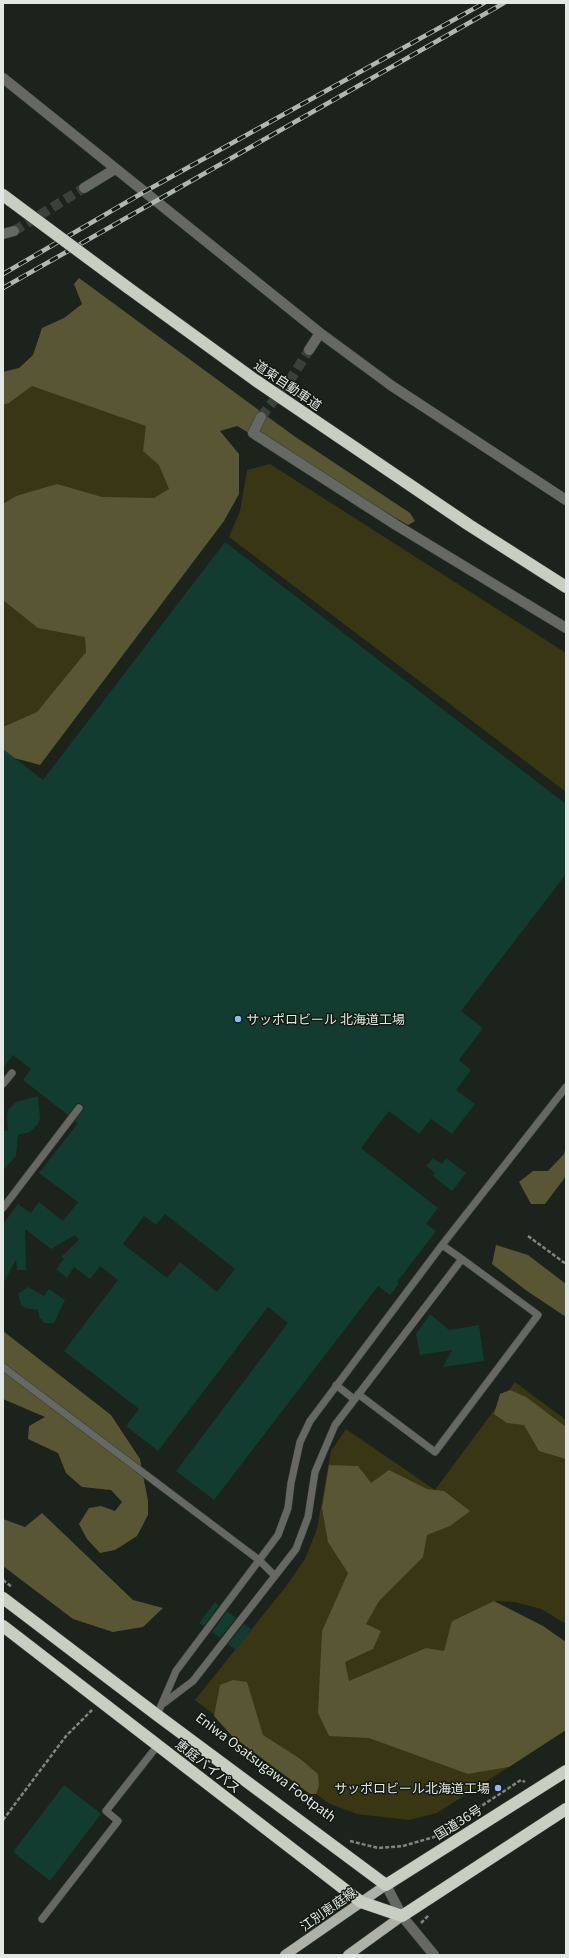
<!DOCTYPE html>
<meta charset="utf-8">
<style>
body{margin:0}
#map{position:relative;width:569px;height:1958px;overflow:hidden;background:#1b231c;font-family:Georgia,serif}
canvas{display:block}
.frame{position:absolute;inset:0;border:4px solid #e2e8e3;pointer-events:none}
</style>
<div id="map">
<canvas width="569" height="1958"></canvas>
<div class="frame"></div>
</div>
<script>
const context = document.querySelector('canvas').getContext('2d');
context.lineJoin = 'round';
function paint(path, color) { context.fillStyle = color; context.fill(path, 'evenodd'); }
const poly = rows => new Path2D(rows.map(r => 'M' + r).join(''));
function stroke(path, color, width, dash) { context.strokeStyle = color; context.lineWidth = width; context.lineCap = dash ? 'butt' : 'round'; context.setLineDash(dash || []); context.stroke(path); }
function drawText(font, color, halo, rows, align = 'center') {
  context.font = font + ' Georgia,"Noto Sans JP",serif'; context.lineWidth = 3; context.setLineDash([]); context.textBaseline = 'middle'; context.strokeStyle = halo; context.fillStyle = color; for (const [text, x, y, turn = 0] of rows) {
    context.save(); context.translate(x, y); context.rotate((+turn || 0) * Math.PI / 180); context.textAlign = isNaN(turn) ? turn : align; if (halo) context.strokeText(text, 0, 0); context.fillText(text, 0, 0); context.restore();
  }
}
const green = poly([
 [32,386,146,415,194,497,3,510,3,405,9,403],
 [270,464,566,653,566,792,229,537,240,511,247,470],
 [3,600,81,631,91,640,79,686,3,743],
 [515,1382,566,1420,566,1624,541,1609,515,1602,494,1601,452,1621,468,1774,509,1767,437,1813,409,1820,357,1814,328,1803,195,1700,287,1585,305,1559,317,1529,331,1451,346,1429,435,1490]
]);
const forest = poly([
 [79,278,294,436,410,513,415,521,408,525,237,426,220,431,239,454,239,494,224,521,40,765,3,755,3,727,37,712,86,652,85,637,38,628,3,600,3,504,16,496,57,484,102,497,154,498,169,489,159,465,143,451,146,426,32,386,9,403,3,405,3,372,19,368,33,355,42,328,64,318,82,304,74,284],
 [566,1146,566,1176,545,1204,531,1204,519,1182,533,1171,548,1171,564,1154],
 [496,1245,528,1255,566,1284,566,1317,527,1291,492,1264],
 [3,1331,111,1415,140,1459,148,1501,148,1515,137,1536,115,1550,100,1553,87,1539,79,1524,89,1508,101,1506,115,1511,122,1502,111,1490,82,1487,66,1473,58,1453,28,1439,29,1426,45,1417,3,1399],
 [510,1390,526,1397,566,1427,566,1459,539,1451,524,1425,507,1423,494,1414,500,1394],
 [329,1465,358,1466,371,1483,389,1470,427,1489,444,1491,470,1511,450,1526,427,1535,423,1557,379,1601,366,1624,381,1631,373,1649,345,1662,349,1681,426,1648,444,1651,452,1621,494,1601,543,1626,566,1642,566,1730,509,1767,468,1774,369,1738,329,1736,318,1713,322,1631,348,1573,328,1542,322,1508],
 [42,1513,133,1600,163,1608,143,1627,113,1632,73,1619,3,1566,3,1519,25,1527],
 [233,1680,247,1682,263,1735,299,1758,318,1774,319,1786,316,1794,310,1794,232,1736,214,1716,220,1685]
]);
const building = poly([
 [225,542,566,804,566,874,461,1011,483,1028,459,1060,471,1070,456,1090,475,1104,452,1134,431,1119,419,1134,389,1111,361,1148,438,1208,426,1224,436,1231,397,1282,399,1284,390,1295,378,1286,214,1500,176,1471,288,1323,268,1307,158,1451,126,1426,139,1409,64,1351,118,1280,100,1266,90,1279,74,1267,67,1278,56,1269,64,1259,61,1257,79,1240,75,1235,51,1249,25,1229,26,1270,17,1270,16,1259,3,1284,3,1224,18,1204,31,1213,39,1202,63,1221,78,1202,39,1173,78,1123,75,1121,84,1108,82,1104,77,1103,68,1115,23,1080,31,1069,13,1055,3,1068,3,749,43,780],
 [165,1214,235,1269,217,1292,180,1262,167,1278,123,1244,144,1216,156,1225],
 [38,1096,40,1119,38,1124,30,1132,18,1135,16,1156,3,1170,3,1130,8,1131,7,1116,8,1110,16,1102],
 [433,1158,442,1164,446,1158,466,1173,452,1191,433,1176,435,1173,426,1166],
 [28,1287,44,1296,49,1289,65,1300,54,1323,45,1323,39,1317,38,1310,25,1308,21,1305,18,1294],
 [430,1314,449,1330,479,1325,484,1361,443,1367,452,1350,420,1355,416,1334],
 [215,1602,219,1605,204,1626,199,1623],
 [227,1611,236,1618,220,1638,212,1632],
 [244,1624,251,1629,236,1650,228,1644],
 [64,1785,101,1814,50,1881,13,1852]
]);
const streetTunnel = poly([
 [14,231,84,188],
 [261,417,292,377,309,350]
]);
const path = poly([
 [528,1236,566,1264],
 [3,1580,12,1587],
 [3,1820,66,1736,92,1710],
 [350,1841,378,1848,403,1846,434,1837,521,1780,525,1782],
 [421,1923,429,1915]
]);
const lane = poly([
 [3,1084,12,1073],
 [3,1208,79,1108],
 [3,1367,259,1560,275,1576],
 [336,1385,354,1399],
 [358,1394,435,1452,538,1315,462,1259],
 [164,1703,193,1681,296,1549,308,1517,315,1472,335,1425,462,1259,442,1245],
 [157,1715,176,1671,278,1535,288,1508,291,1483,300,1442,310,1421,442,1245,566,1087],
 [42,1919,118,1821,106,1811,158,1745]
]);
const street = poly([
 [3,78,320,333,392,386,566,500],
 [84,188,115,169],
 [3,234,14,231],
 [309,350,320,333],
 [261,417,253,433,396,525,566,628],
 [386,1885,402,1916,434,1955]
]);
const primary = poly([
 [285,1955,386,1885],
 [348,1955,402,1916]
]);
const highway = poly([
 [3,195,11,201],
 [127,287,255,380,469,525,566,587],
 [3,1598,157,1715,386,1885,566,1771],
 [3,1626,361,1902,402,1916,566,1809]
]);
const rail = poly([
 [3,274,144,192,484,3],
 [3,288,504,3]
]);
const highwayBridge = poly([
 [11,201,127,287]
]);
const markers = [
 [238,1019,4,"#8db9fc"],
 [498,1788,4,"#8db9fc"]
];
const streetNames = [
 ["道東自動車道",288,385,34],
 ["恵庭バイパス",208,1766,38],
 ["Eniwa Osatsugawa Footpath",266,1767,37],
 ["国道36号",458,1822,-32],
 ["江別恵庭線",328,1909,-35]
];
const poiNames = [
 ["サッポロビール 北海道工場",246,1019],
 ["サッポロビール北海道工場",490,1788,"right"]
];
paint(green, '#393614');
paint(forest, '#595633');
paint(building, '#113c2f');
stroke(streetTunnel, '#39413a', 10, [10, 5]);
stroke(lane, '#373f38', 8);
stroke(street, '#373f38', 11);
stroke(primary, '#373f38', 11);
stroke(highway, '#373f38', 13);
stroke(path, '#7f8680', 2.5, [4, 2]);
stroke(lane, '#666864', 7);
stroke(street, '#666864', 10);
stroke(primary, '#adb1a8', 10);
stroke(highway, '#c9cec3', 12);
stroke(rail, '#b0b7b1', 4.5);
stroke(rail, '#121a13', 3, [9]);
stroke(highwayBridge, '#373f38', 13, []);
stroke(highwayBridge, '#c9cec3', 12);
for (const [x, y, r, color] of markers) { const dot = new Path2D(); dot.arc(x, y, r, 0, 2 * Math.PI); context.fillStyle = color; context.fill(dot); stroke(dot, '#121a13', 1.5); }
drawText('13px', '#e2e8e3', '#121a13', streetNames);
drawText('13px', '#e2e8e3', '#121a13', poiNames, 'left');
</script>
